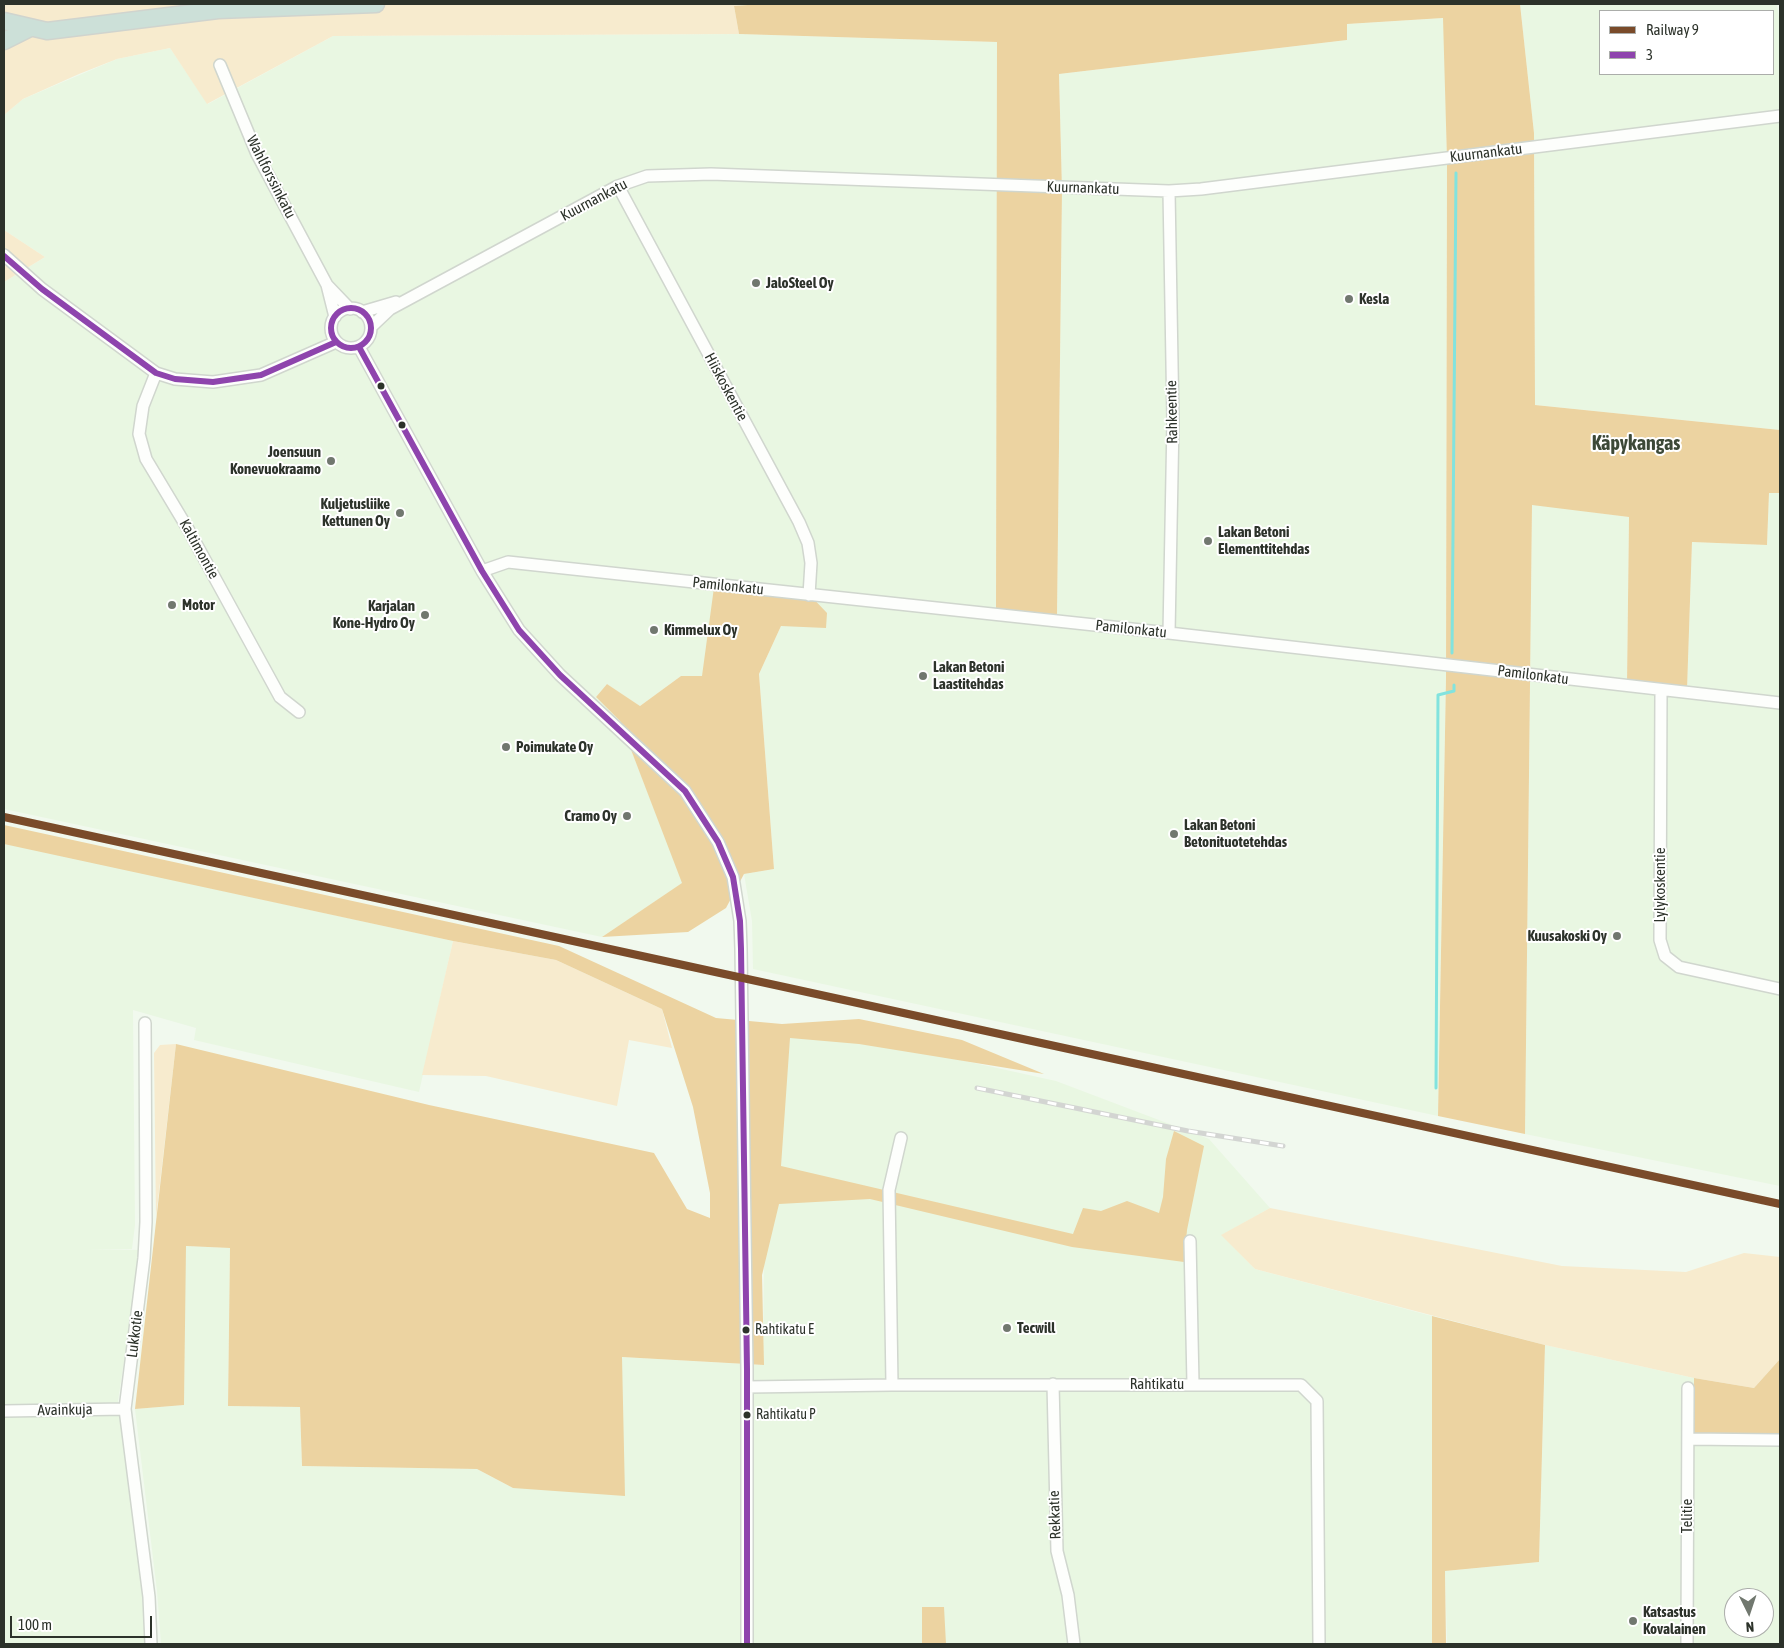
<!DOCTYPE html>
<meta charset="utf-8">
<style>
body{margin:0}
#map{position:relative;width:1784px;height:1648px;overflow:hidden;background:#f1f9ee;font-family:"Asap Condensed",sans-serif}
canvas{display:block}
.frame{position:absolute;inset:0;border:5px solid #2c322a;pointer-events:none}
.legend{position:absolute;left:1599px;top:10px;width:175px;height:65px;box-sizing:border-box;background:#fff;border:1px solid #abadaa;margin:0;padding:6px 9px;list-style:none;font-size:15px;color:#2c322a}
.legend li{display:flex;align-items:center;gap:10px;height:25px}
.legend b{width:25px;border:1px solid #abadaa}
.north{position:absolute;left:1724px;top:1588px;width:50px;height:50px;box-sizing:border-box;background:#fff;border:1px solid #abadaa;border-radius:50%;rotate:176deg;font-size:14px;font-weight:700;line-height:20px;text-align:center;color:#2c322a}
.north::after{content:'';display:block;margin:auto;width:18px;height:22px;background:#71786f;clip-path:polygon(50% 0,100% 100%,50% 72%,0 100%)}
.scale{position:absolute;left:10px;top:1616px;width:142px;height:22px;box-sizing:border-box;border:2px solid #2c322a;border-top:0;padding-left:6px;font-size:15px;line-height:18px;white-space:nowrap;color:#2c322a;-webkit-text-stroke:4px #fff;paint-order:stroke}
</style>
<div id="map">
<canvas width="1784" height="1648"></canvas>
<div class="frame"></div>
<ul class="legend">
<li><b style="height:6px;background:#7a4b2a"></b>Railway 9</li>
<li><b style="height:6px;background:#8e44ad"></b>3</li>
</ul>
<div class="north">N</div>
<div class="scale">100 m</div>
</div>
<script>
const context = document.querySelector('canvas').getContext('2d');
context.lineJoin = 'round';
function paint(path, color) { context.fillStyle = color; context.fill(path, 'evenodd'); }
const poly = rows => new Path2D(rows.map(r => 'M' + r).join(''));
function stroke(path, color, width, dash) { context.strokeStyle = color; context.lineWidth = width; context.lineCap = dash ? 'butt' : 'round'; context.setLineDash(dash || []); context.stroke(path); }
function drawText(font, color, halo, rows, align = 'center') {
  context.font = font + ' "Asap Condensed",sans-serif'; context.lineWidth = 4; context.setLineDash([]); context.textBaseline = 'middle'; context.strokeStyle = halo; context.fillStyle = color; for (const [text, x, y, turn = 0] of rows) {
    context.save(); context.translate(x, y); context.rotate((+turn || 0) * Math.PI / 180); context.textAlign = isNaN(turn) ? turn : align; if (halo) context.strokeText(text, 0, 0); context.fillText(text, 0, 0); context.restore();
  }
}
const built = poly([
 [1520,4,1777,4,1780,25,1780,430,1535,405,1534,133],
 [1600,11,1773,11,1773,74,1600,74],
 [1444,18,1447,160,1446,678,1438,1116,753,969,752,921,744,874,774,869,759,674,781,626,805,590,702,676,681,676,640,706,607,684,596,697,620,721,683,883,602,937,4,809,4,282,45,257,4,230,4,115,23,99,117,59,170,48,208,104,333,36,739,34,998,42,996,611,1057,616,1062,190,1059,74,1347,40,1347,24],
 [1769,493,1780,493,1780,1186,1525,1134,1532,504,1629,517,1627,683,1687,689,1692,542,1767,545],
 [4,843,453,941,419,1092,194,1040,196,1028,133,1010,135,1225,132,1249,86,1249,141,1250,118,1401,145,1618,144,1644,4,1644],
 [766,1034,861,1038,1056,1081,1209,1139,1270,1208,1222,1235,1255,1269,1432,1316,1432,1644,161,1644,157,1591,135,1409,184,1405,185,1246,230,1248,228,1406,300,1407,302,1466,477,1469,513,1488,622,1357,763,1365],
 [1545,1345,1694,1378,1694,1435,1780,1434,1780,1644,1447,1644,1445,1571,1539,1562],
 [1734,1598,1764,1598,1764,1628,1734,1628]
]);
const green = poly([
 [4,4,761,4,734,6,739,34,333,36,207,104,170,48,117,59,79,74,23,99,4,115],
 [4,230,45,257,4,282],
 [453,941,556,960,662,1009,672,1048,629,1040,617,1106,486,1076,422,1075],
 [176,1044,156,1218,154,1053,160,1045],
 [1270,1208,1562,1266,1686,1272,1744,1253,1780,1257,1780,1359,1754,1388,1694,1378,1545,1345,1255,1269,1221,1235]
]);
const forest = poly([
 [761,4,1520,4,1534,133,1535,405,1780,430,1780,493,1769,493,1767,545,1692,542,1687,690,1627,683,1629,517,1532,505,1525,1134,1438,1116,1446,678,1447,160,1443,18,1347,24,1347,40,1059,74,1062,190,1057,616,996,611,997,42,739,34,734,6],
 [715,580,805,590,827,613,826,628,781,626,759,674,774,869,744,874,726,908,688,932,602,937,682,883,620,721,596,697,607,684,640,706,681,676,702,676],
 [4,825,559,946,716,1018,782,1024,859,1019,962,1040,1044,1074,859,1044,790,1038,781,1166,1073,1234,1083,1208,1101,1211,1127,1201,1159,1213,1163,1197,1166,1159,1174,1131,1204,1146,1187,1230,1184,1262,1072,1247,870,1199,779,1204,762,1275,764,1365,622,1357,625,1496,513,1488,477,1469,302,1466,300,1407,228,1406,230,1248,186,1246,184,1405,135,1409,176,1044,429,1105,654,1153,687,1209,710,1218,710,1193,693,1107,662,1009,556,960,453,941,4,844],
 [1432,1316,1545,1345,1539,1562,1445,1571,1446,1644,1432,1644],
 [1780,1359,1780,1434,1694,1435,1694,1378,1754,1388],
 [922,1607,944,1607,946,1644,922,1644]
]);
const stream = poly([
 [1452,653,1456,173],
 [1436,1088,1438,695,1454,691,1454,685]
]);
const minor = poly([
 [220,65,257,154,327,285,335,317],
 [618,186,799,522,808,543,811,563,809,595],
 [1169,191,1173,421,1169,633],
 [4,255,42,289,156,373,175,379,213,382,261,375,336,342],
 [327,285,350,309],
 '331 328a20 20 0 1 1 40 0a20 20 0 1 1-40 0Z',
 [362,312,396,302],
 [371,327,390,309,618,186,647,176,711,174,1169,191,1201,189,1780,116],
 [359,347,482,571,519,630,560,675,685,791,718,842,733,877,740,921,741,949,747,1370,747,1644],
 [156,373,143,406,139,434,146,459,188,529,280,697,299,712],
 [482,571,508,562,1169,633,1780,703],
 [1661,691,1660,940,1665,956,1679,967,1780,989],
 [145,1023,146,1222,144,1258,125,1409,149,1597,151,1644],
 [1190,1241,1193,1384],
 [1053,1384,1057,1551,1068,1595,1074,1644],
 [892,1385,889,1190,901,1138],
 [747,1387,892,1385,1301,1385,1317,1401,1319,1644],
 [4,1411,125,1409],
 [1688,1439,1780,1440],
 [1687,1644,1688,1388]
]);
const highway = poly([
 [4,21,47,31,218,10,376,4],
 [4,41,30,28]
]);
const rail = poly([
 [977,1088,1188,1131,1283,1146]
]);
const bus1 = poly([
 [4,256,42,289,156,373,175,379,213,382,261,375,336,342],
 '331 328a20 20 0 1 1 40 0a20 20 0 1 1-40 0Z',
 [359,347,482,571,519,630,560,675,685,791,718,842,733,877,740,921,741,949,747,1370,747,1644]
]);
const rail1 = poly([
 [4,817,1780,1204]
]);
const markers = [
 [756,283,5,"#71786f"],
 [1349,299,5,"#71786f"],
 [381,386,4.5,"#2c322a"],
 [402,425,4.5,"#2c322a"],
 [331,461,5,"#71786f"],
 [400,513,5,"#71786f"],
 [1208,541,5,"#71786f"],
 [172,605,5,"#71786f"],
 [425,615,5,"#71786f"],
 [654,630,5,"#71786f"],
 [923,676,5,"#71786f"],
 [506,747,5,"#71786f"],
 [627,816,5,"#71786f"],
 [1174,834,5,"#71786f"],
 [1617,936,5,"#71786f"],
 [1007,1328,5,"#71786f"],
 [746,1330,4.5,"#2c322a"],
 [747,1415,4.5,"#2c322a"],
 [1633,1621,5,"#71786f"]
];
const busNames = [
 ["Rahtikatu E",755,1330],
 ["Rahtikatu P",756,1415]
];
const streetNames = [
 ["Kuurnankatu",1486,153,-7],
 ["Wahlforssinkatu",271,177,63],
 ["Kuurnankatu",1083,188,2],
 ["Kuurnankatu",594,200,-28],
 ["Hiiskoskentie",726,387,62],
 ["Rahkeentie",1172,412,-91],
 ["Kaltimontie",199,549,61],
 ["Pamilonkatu",728,586,6],
 ["Pamilonkatu",1131,629,6],
 ["Pamilonkatu",1533,675,7],
 ["Lylykoskentie",1660,885,-90],
 ["Lukkotie",135,1334,-83],
 ["Rahtikatu",1157,1384],
 ["Avainkuja",65,1410,-1],
 ["Rekkatie",1055,1515,-92],
 ["Telitie",1687,1516,-90]
];
const poiNames = [
 ["JaloSteel Oy",766,283],
 ["Kesla",1359,299],
 ["Joensuun",321,452,"right"],
 ["Konevuokraamo",321,469,"right"],
 ["Kuljetusliike",390,504,"right"],
 ["Kettunen Oy",390,521,"right"],
 ["Lakan Betoni",1218,532],
 ["Elementtitehdas",1218,549],
 ["Motor",182,605],
 ["Karjalan",415,606,"right"],
 ["Kone-Hydro Oy",415,623,"right"],
 ["Kimmelux Oy",664,630],
 ["Lakan Betoni",933,667],
 ["Laastitehdas",933,684],
 ["Poimukate Oy",516,747],
 ["Cramo Oy",617,816,"right"],
 ["Lakan Betoni",1184,825],
 ["Betonituotetehdas",1184,842],
 ["Kuusakoski Oy",1607,936,"right"],
 ["Tecwill",1017,1328],
 ["Katsastus",1643,1612],
 ["Kovalainen",1643,1629]
];
const districtNames = [
 ["Käpykangas",1636,444]
];
paint(built, '#e9f7e2');
paint(green, '#f7ebce');
paint(forest, '#ecd3a1');
stroke(stream, '#82e3de', 3);
stroke(minor, '#d0d6ce', 14);
stroke(highway, '#d0d4ce', 19);
stroke(minor, '#fdfefc', 11);
stroke(highway, '#cce0d8', 16);
stroke(rail, '#d3d5d2', 5);
stroke(rail, '#fff', 3, [9]);
stroke(bus1, '#8e44ad', 6);
stroke(rail1, '#7a4b2a', 8);
for (const [x, y, r, color] of markers) { const dot = new Path2D(); dot.arc(x, y, r, 0, 2 * Math.PI); context.fillStyle = color; context.fill(dot); stroke(dot, '#fff', 2); }
drawText('14px', '#2c322a', '#fff', busNames, 'left');
drawText('15px', '#2c322a', '#fff', streetNames);
drawText('bold 15px', '#2c322a', '#fff', poiNames, 'left');
drawText('bold 20px', '#3c4837', '#fff', districtNames);
</script>
